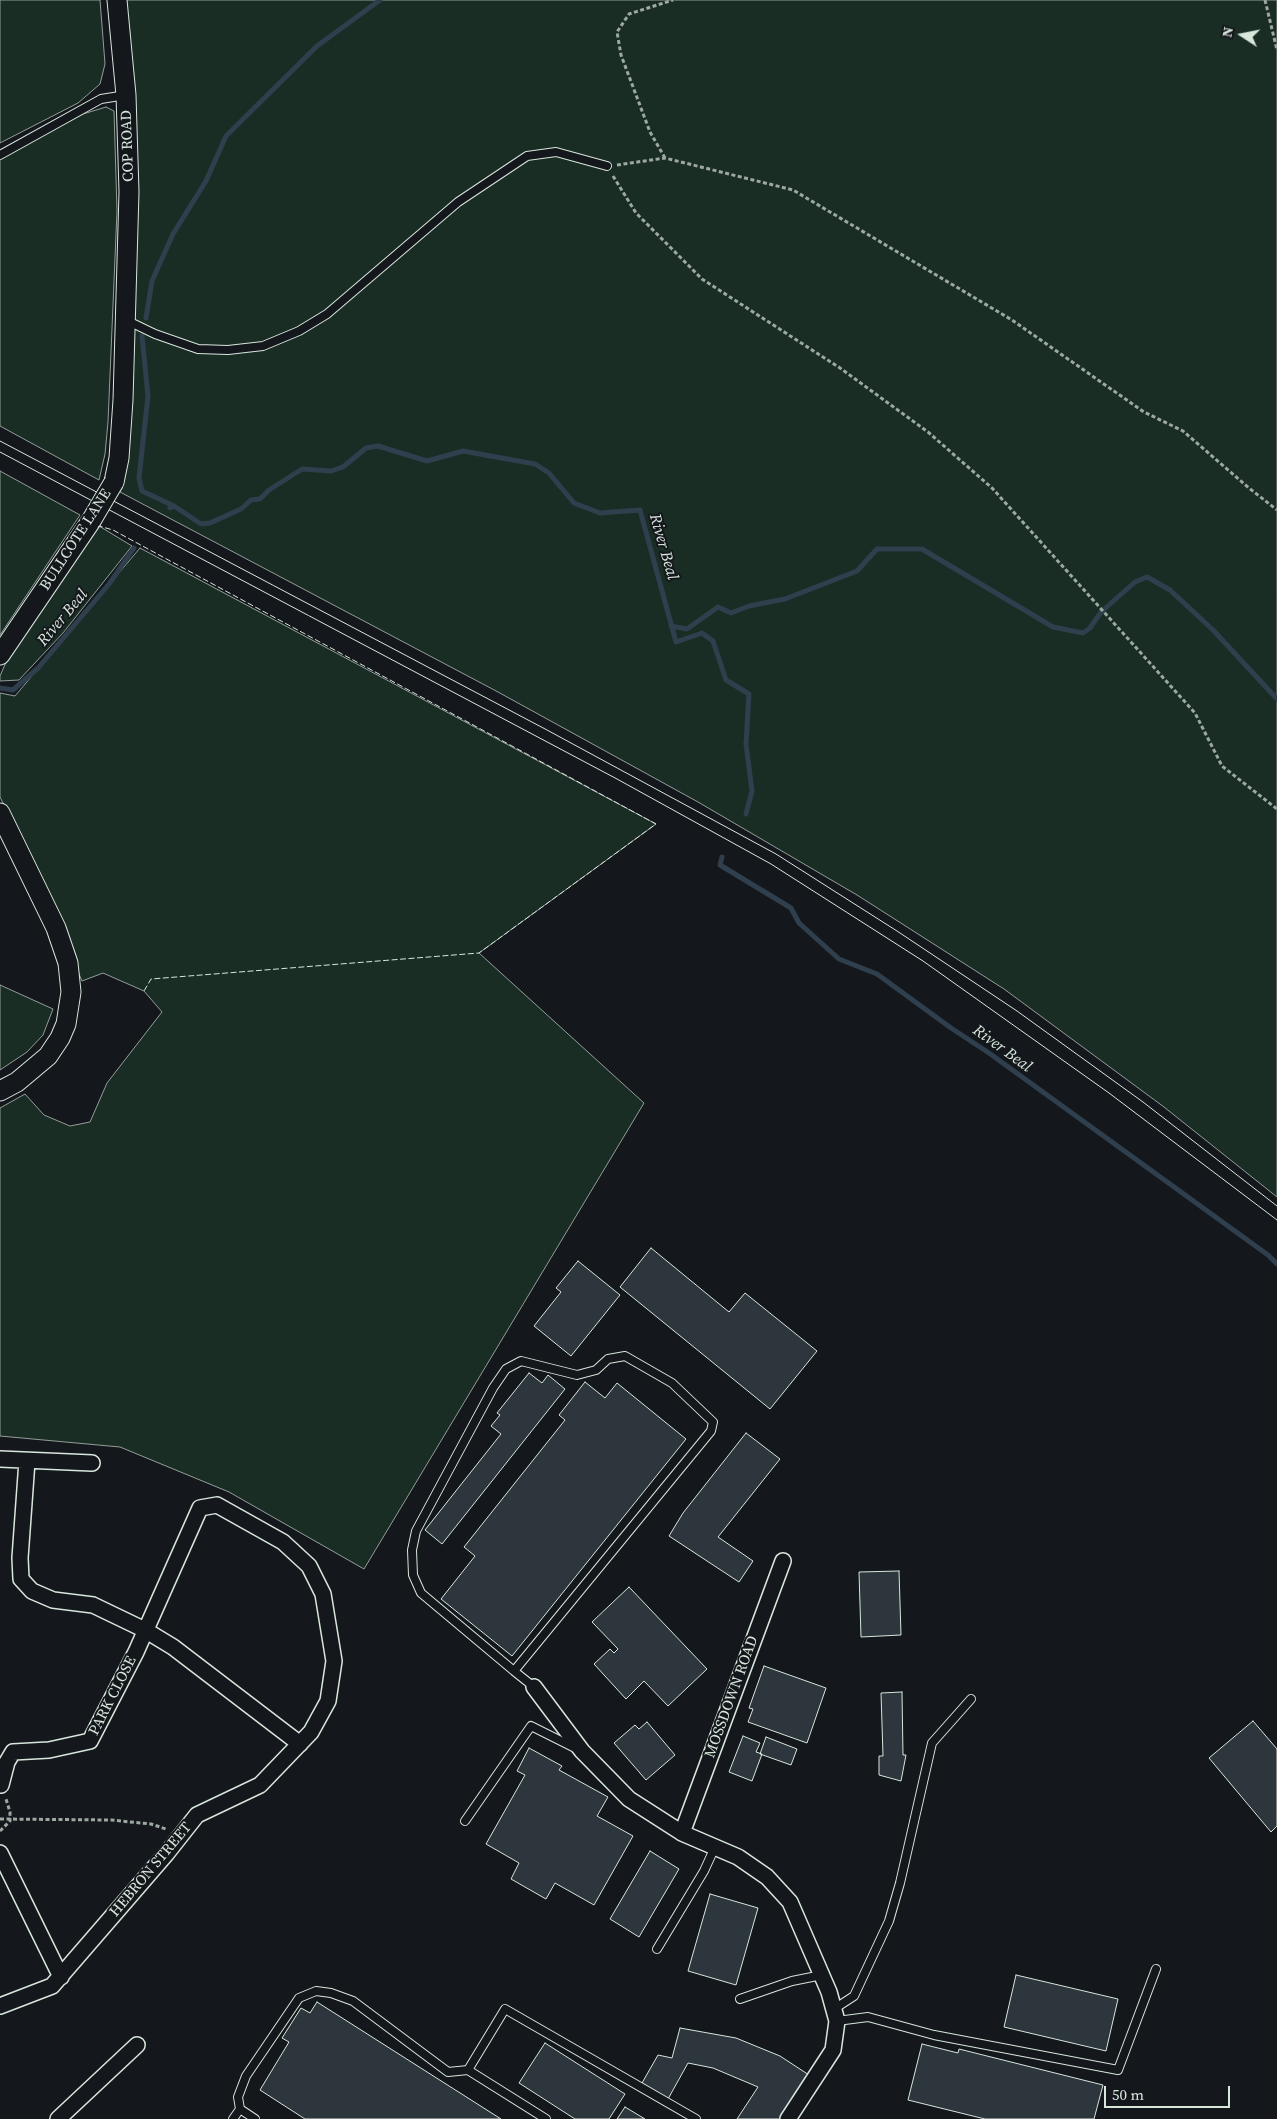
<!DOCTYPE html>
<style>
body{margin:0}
#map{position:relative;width:1277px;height:2119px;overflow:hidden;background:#14181c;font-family:"Source Serif 4",serif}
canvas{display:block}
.north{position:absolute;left:1217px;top:10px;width:50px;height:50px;-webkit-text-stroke:4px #14181c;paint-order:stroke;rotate:281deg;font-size:14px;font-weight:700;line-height:20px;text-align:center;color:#d8e6dc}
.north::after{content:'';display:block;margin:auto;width:18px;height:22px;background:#d8e6dc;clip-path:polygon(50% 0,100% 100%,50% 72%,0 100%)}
.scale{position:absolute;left:1104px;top:2086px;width:126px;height:22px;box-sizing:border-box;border:2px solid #d8e6dc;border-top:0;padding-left:6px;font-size:15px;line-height:18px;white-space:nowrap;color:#d8e6dc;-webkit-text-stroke:4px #14181c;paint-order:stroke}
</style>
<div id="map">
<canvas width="1277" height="2119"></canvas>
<div class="north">N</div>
<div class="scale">50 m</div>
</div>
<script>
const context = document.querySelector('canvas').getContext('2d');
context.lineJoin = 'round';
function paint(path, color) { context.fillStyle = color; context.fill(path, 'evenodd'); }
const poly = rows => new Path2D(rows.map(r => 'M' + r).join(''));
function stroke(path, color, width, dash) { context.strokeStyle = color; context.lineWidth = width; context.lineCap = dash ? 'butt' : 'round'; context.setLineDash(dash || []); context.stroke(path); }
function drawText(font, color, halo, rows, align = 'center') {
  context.font = font + ' "Source Serif 4",serif'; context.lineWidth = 4; context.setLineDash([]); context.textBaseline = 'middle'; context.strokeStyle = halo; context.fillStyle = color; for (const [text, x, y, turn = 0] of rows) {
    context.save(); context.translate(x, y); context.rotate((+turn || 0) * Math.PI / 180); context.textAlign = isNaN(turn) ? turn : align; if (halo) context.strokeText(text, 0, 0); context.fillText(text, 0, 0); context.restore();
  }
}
const green = poly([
 [0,0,100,0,105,64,100,84,78,103,0,143,0,0],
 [124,0,1277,0,1277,1197,1164,1107,1004,989,857,895,698,802,498,692,120,492,129,448,124,0],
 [106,107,114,111,117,211,108,422,105,454,99,480,0,426,0,158,83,114,106,107],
 [0,471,80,515,0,635,0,471],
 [99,526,132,546,63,633,19,680,0,681,0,676,6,662,99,526],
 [140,548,656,824,479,953,644,1103,364,1569,229,1492,120,1447,0,1436,0,1108,25,1094,44,1115,70,1126,90,1122,107,1083,162,1012,144,991,103,973,82,981,27,852,0,797,0,693,15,696,140,548],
 [0,985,53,1009,43,1035,27,1052,0,1070,0,985]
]);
const stream = poly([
 [146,318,152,281,173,234,206,181,226,136,317,46,380,0],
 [142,336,148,396,139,478,142,491,174,506],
 [170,508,174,506,201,524,210,523,241,509,251,500,260,499,269,490,302,469,331,471,343,467,366,448,378,446,427,461,463,451,535,464,549,473,574,503,600,513,640,510,676,642,702,633,713,641,726,680,749,694,746,744,752,791,746,814],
 [671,626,687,629,718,607,731,613,749,606,785,599,857,571,877,549,922,549,1053,627,1083,633,1090,628,1101,612,1135,582,1147,577,1170,590,1213,630,1277,699],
 [0,688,13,690,38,668,109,584,134,548],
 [722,857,720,865,791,908,799,923,839,959,877,974,951,1028,989,1053,1268,1255,1277,1264]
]);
const building = poly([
 [651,1248,729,1312,745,1293,817,1351,770,1409,620,1287,651,1248],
 [578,1261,620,1295,571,1356,534,1326,561,1292,556,1288,578,1261],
 [529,1373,542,1383,548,1375,565,1389,442,1544,425,1530,501,1434,491,1426,500,1415,497,1413,529,1373],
 [585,1382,605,1398,617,1383,686,1439,512,1656,441,1599,475,1556,464,1547,565,1420,559,1415,585,1382],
 [746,1433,780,1459,718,1537,753,1561,739,1582,669,1536,683,1513,746,1433],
 [899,1571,901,1635,861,1637,859,1572,899,1571],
 [629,1587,707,1669,668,1706,644,1681,626,1699,594,1664,610,1649,614,1653,618,1649,592,1622,629,1587],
 [764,1666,826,1688,807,1743,748,1722,753,1709,749,1708,764,1666],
 [902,1692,903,1755,906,1755,901,1781,879,1775,879,1756,883,1756,881,1693,902,1692],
 [1253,1721,1277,1749,1277,1826,1271,1832,1209,1758,1253,1721],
 [647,1722,675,1755,646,1780,614,1743,635,1725,639,1729,647,1722],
 [743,1736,760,1743,756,1752,762,1754,752,1781,729,1772,743,1736],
 [766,1737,797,1749,791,1765,760,1754,766,1737],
 [529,1748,562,1766,559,1770,608,1797,597,1816,633,1836,594,1905,555,1883,546,1899,511,1879,519,1863,486,1844,525,1775,517,1771,529,1748],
 [650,1851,679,1869,639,1937,610,1919,650,1851],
 [710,1894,758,1908,736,1985,688,1971,710,1894],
 [1016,1975,1118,1999,1106,2051,1004,2027,1016,1975],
 [317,2002,501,2119,305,2119,260,2090,289,2042,282,2038,301,2008,310,2013,317,2002],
 [680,2028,736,2038,780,2056,809,2075,781,2119,737,2119,758,2087,713,2068,688,2063,668,2099,642,2083,658,2055,672,2058,680,2028],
 [545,2043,625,2094,609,2119,575,2119,519,2083,545,2043],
 [922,2044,958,2053,959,2049,1103,2085,1094,2119,985,2119,908,2100,922,2044],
 [625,2107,645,2119,617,2119,625,2107]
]);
const path = poly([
 [1265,0,1277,50],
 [665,158,650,132,621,55,617,32,629,14,673,0],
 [617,165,665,158,793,190,1012,320,1144,412,1183,431,1249,488,1277,510],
 [613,176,636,213,702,279,840,368,928,432,992,488,1195,713,1222,766,1277,809],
 [0,1819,111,1820,151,1824,166,1829],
 [0,1831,10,1821,10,1812,6,1799]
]);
const service = poly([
 [0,155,101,99,126,95],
 [126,320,155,334,198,349,228,350,263,346,299,331,327,314,458,202,527,156,556,152,607,166],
 [514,1671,711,1431,713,1422,672,1383,625,1356,608,1359,596,1370,577,1375,521,1361,506,1369,493,1388,416,1531,412,1550,413,1575,421,1593,514,1671,534,1687],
 [465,1821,531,1726,575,1748],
 [657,1949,704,1871,715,1847],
 [740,1999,792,1981,822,1975],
 [834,2009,854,1996,889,1921,900,1883,932,1743,971,1699],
 [837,2021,868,2017,934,2035,1118,2070,1156,1969],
 [468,2070,505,2009,696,2119],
 [233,2119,240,2109],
 [255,2119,240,2109,238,2097,246,2076,299,1998,316,1991,331,1993,353,2001,448,2072,468,2070,546,2119]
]);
const minor = poly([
 [0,1459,92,1463],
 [27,1461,20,1558,21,1579,32,1591,53,1600,93,1605,145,1630,173,1647,300,1744],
 [534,1687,582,1751,629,1799,682,1833,738,1857,767,1877,790,1902,829,1992,837,2021,833,2050,788,2119],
 [682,1833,783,1561],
 [0,1853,61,1977],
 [0,2006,52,1986,167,1853,197,1815,260,1785,311,1732,328,1701,334,1661,323,1594,309,1566,283,1542,217,1505,200,1508,136,1652,90,1741,49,1750,13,1752,7,1762,1,1785],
 [58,2119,137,2045]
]);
const tertiary = poly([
 [114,482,119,458,123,400,129,192,126,95,117,0],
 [0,655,91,521],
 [0,813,56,928,68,963,71,992,66,1024,60,1038,48,1056,17,1082,0,1091]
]);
const tram = poly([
 [0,441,547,730,776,854,897,931,1017,1011,1143,1102,1277,1206],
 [0,452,617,779,771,864,923,961,1109,1093,1277,1220]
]);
const tertiaryBridge = poly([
 [91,521,114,482]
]);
const fence = poly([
 [98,528,99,526,113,530,656,824,479,953,151,979,144,991]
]);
const streetNames = [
 ["COP ROAD",128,146,-92],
 ["BULLCOTE LANE",76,540,-57],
 ["PARK CLOSE",113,1696,-63],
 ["MOSSDOWN ROAD",732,1697,-70],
 ["HEBRON STREET",151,1870,-50]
];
const waterNames = [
 ["River Beal",663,547,74],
 ["River Beal",63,618,-50],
 ["River Beal",1002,1049,36]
];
paint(green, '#1a2d24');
stroke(green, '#939e99', 1);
stroke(stream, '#2f3f4d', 5);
paint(building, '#2c363c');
stroke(building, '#d8e6dc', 1);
stroke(service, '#d8e6dc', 10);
stroke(minor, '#d8e6dc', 18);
stroke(tertiary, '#d8e6dc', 21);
stroke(path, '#9da8a2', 3, [4, 2.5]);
stroke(service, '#14181c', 8);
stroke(minor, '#14181c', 15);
stroke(tertiary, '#14181c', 19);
stroke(tram, '#d8e6dc', 1);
stroke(tertiaryBridge, '#d8e6dc', 21, []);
stroke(tertiaryBridge, '#14181c', 19);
stroke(fence, '#d8e6dc', 1, [6, 2.5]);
drawText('15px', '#d8e6dc', '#14181c', streetNames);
drawText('italic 16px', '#d8e6dc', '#14181c', waterNames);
</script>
